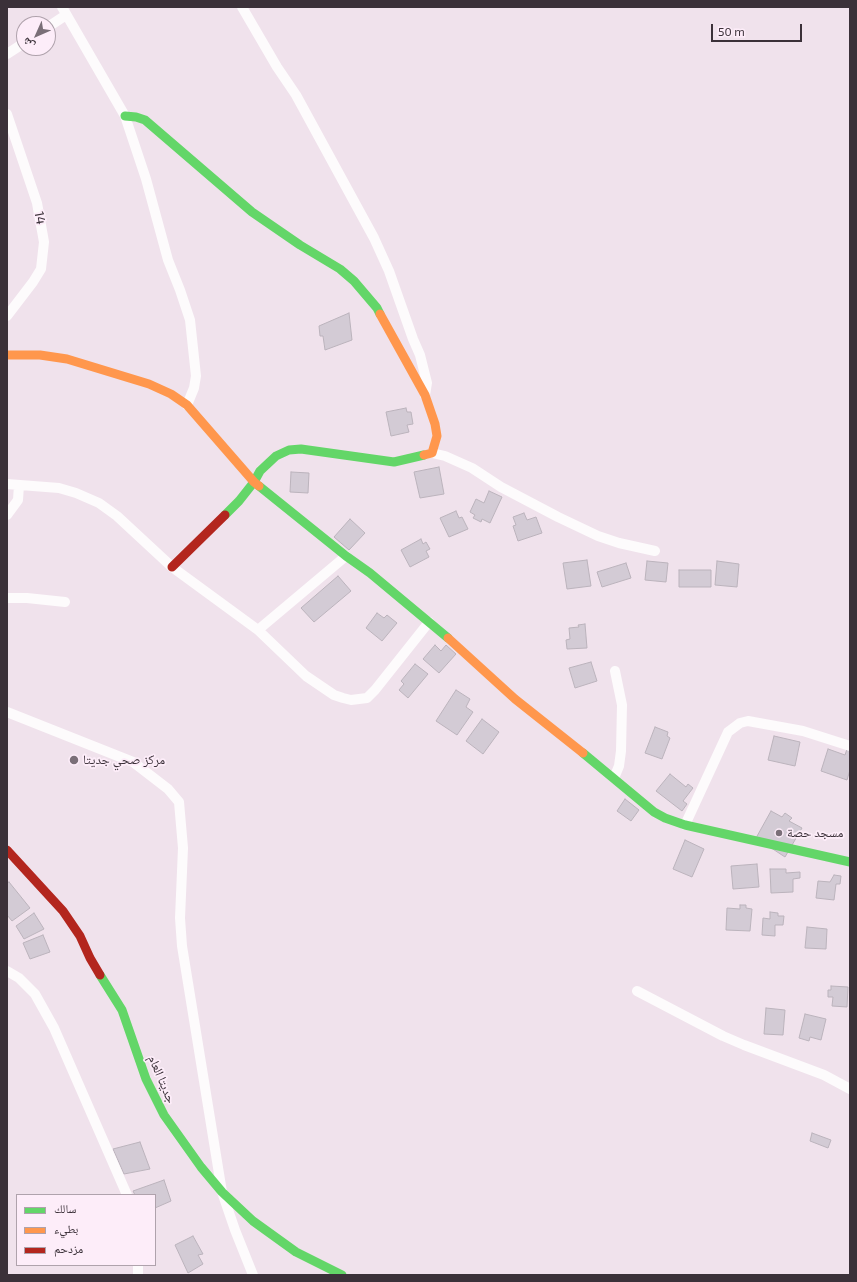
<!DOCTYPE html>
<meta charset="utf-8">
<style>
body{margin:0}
#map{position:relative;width:857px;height:1282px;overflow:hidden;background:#f0e2ec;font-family:"Exo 2","Noto Naskh Arabic",sans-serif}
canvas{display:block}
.frame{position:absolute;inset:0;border:8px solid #3b3139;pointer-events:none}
.legend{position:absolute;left:16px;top:1194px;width:140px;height:72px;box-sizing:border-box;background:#fdedf9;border:1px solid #afa2ac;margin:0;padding:5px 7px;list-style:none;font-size:12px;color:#3b3139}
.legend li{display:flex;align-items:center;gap:8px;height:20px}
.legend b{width:20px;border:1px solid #afa2ac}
.north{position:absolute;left:16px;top:16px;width:40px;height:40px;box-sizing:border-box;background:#fdedf9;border:1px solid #afa2ac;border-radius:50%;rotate:225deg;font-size:11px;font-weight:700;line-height:16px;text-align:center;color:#3b3139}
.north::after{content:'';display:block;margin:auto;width:14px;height:18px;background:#7a6f78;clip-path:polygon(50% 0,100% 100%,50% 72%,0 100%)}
.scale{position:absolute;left:711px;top:24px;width:91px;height:18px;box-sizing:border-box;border:2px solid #3b3139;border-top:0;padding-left:5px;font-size:12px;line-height:14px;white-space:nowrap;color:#3b3139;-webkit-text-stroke:3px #fdedf9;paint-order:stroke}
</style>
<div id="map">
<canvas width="857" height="1282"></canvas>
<div class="frame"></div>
<ul class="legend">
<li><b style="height:5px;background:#63d668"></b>سالك</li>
<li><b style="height:5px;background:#ff974d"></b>بطيء</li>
<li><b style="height:5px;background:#b3261e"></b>مزدحم</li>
</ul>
<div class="north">ش</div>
<div class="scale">50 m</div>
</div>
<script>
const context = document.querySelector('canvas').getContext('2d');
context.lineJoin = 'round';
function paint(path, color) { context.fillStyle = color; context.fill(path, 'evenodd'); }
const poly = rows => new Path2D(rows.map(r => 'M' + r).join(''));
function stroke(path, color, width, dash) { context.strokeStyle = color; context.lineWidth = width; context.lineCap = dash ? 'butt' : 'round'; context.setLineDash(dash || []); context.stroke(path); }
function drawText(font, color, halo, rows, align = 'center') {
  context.font = font + ' "Exo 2","Noto Naskh Arabic",sans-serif'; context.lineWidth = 3.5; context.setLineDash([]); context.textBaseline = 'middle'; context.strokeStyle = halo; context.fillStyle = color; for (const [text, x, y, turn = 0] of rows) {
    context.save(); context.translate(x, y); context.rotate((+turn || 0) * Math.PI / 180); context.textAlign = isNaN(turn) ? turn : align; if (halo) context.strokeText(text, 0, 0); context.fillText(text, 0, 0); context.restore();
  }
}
const building = poly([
 [349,313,352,340,325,350,323,336,320,336,319,326,349,313],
 [406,408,407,412,411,412,413,424,407,425,409,432,391,436,386,412,406,408],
 [439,467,444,494,420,498,414,472,439,467],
 [291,472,309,473,308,493,290,492,291,472],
 [489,491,502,497,490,523,482,519,481,522,473,518,475,515,470,512,476,499,484,503,489,491],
 [456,511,459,518,462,517,468,529,449,537,440,518,456,511],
 [524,513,527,520,536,517,542,533,518,541,513,526,516,525,513,517,524,513],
 [350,519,365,533,349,550,334,537,350,519],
 [421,539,423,544,426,542,430,549,426,551,429,557,410,567,401,550,421,539],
 [587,560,591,586,567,589,563,563,587,560],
 [647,561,668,563,666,582,645,580,647,561],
 [717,561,739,564,737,587,715,585,717,561],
 [626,563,631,578,602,587,597,572,626,563],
 [679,570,711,570,711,587,679,587,679,570],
 [338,576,351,591,314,622,301,608,338,576],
 [377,613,384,618,387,615,397,623,382,641,366,628,377,613],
 [585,624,587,648,567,649,566,640,570,639,569,628,579,627,578,625,585,624],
 [435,645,441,651,446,645,456,654,439,673,423,659,435,645],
 [591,662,597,681,575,688,569,668,591,662],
 [415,664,428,674,408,698,399,690,404,684,401,681,415,664],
 [456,690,470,699,466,707,473,712,457,735,436,721,456,690],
 [482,719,499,732,483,754,466,741,482,719],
 [655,727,668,732,667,736,670,738,662,759,645,753,655,727],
 [774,736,800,742,795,766,768,760,774,736],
 [828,749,845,755,847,749,850,750,850,770,847,780,821,771,828,749],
 [670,774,686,787,688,784,693,788,683,801,687,804,682,811,656,791,670,774],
 [625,799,639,810,631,821,617,811,625,799],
 [771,811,782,817,785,813,792,818,789,821,802,828,785,857,756,838,771,811],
 [685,840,704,849,692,877,673,869,685,840],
 [757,864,759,887,733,889,731,866,757,864],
 [770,869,786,869,786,873,800,872,800,878,793,879,793,892,771,893,770,869],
 [834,875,841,876,840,884,836,884,834,900,816,898,818,881,830,882,834,875],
 [9,882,30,908,12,921,7,915,7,883,9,882],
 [740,905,746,905,746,908,752,909,750,931,726,930,727,908,740,909,740,905],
 [770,912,778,913,778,916,784,916,783,925,775,925,775,936,762,935,763,918,770,919,770,912],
 [34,913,44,929,24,939,16,926,34,913],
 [807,927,827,929,826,949,805,948,807,927],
 [43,935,50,952,30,959,23,943,43,935],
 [831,986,848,987,847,1007,832,1006,833,997,828,997,828,990,831,990,831,986],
 [766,1008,785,1010,783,1035,764,1034,766,1008],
 [805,1014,826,1019,821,1040,810,1037,809,1041,799,1038,805,1014],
 [812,1133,831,1140,828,1148,810,1141,812,1133],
 [140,1142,150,1169,124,1174,113,1149,140,1142],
 [164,1180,171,1201,155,1208,155,1195,135,1195,133,1191,164,1180],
 [193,1236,203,1254,198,1255,203,1264,188,1273,175,1245,193,1236]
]);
const street = poly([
 [62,7,125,116,146,179,168,260,180,290,190,320,196,376,194,388,187,405],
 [242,7,277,67,296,95,374,238,389,271,413,339,420,355,427,383,425,395],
 [48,27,66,15],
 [7,54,24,43],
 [7,114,37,203,44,242,41,269,33,282,7,316],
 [432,453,445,456,472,468,501,487,558,517,598,536,619,543,655,551],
 [7,484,59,488,76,493,99,503,117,516,172,567,258,630,306,676,334,695,343,698,351,700,367,698,375,690,429,622],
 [7,515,18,500,19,485],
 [7,598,27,598,65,602],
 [258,630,346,556],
 [7,712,133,762,168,789,179,802,183,848,180,918,182,946,222,1192,235,1230,253,1275],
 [614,778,619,766,621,751,622,705,615,671],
 [685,825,728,732,740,723,748,721,803,731,850,746],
 [7,971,19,978,35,994,54,1028,127,1195],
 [637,991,723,1036,744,1045,824,1075,850,1089],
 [138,1275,138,1265]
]);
const fast = poly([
 [125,116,136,117,145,120,252,212,300,245,340,269,354,281,377,308,380,314],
 [259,486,346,556,370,573,448,638],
 [225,515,239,501,254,482,260,471,276,456,289,450,301,449,394,462,424,455],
 [583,753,654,812,665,818,685,825,850,862],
 [100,975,122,1010,146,1079,164,1115,201,1167,222,1192,253,1221,296,1252,342,1275]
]);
const slow = poly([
 [380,314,425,395,435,424,437,436,432,453,424,455],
 [7,355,40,355,67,359,149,384,171,394,187,405,254,482,259,486],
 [448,638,515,699,583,753]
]);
const jam = poly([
 [172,567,225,515],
 [7,850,63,911,80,936,90,958,100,975]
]);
const markers = [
 [74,760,5,"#7a6f78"],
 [779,833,4,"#7a6f78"]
];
const streetNames = [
 ["14",40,218,80],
 ["جديتا العام",162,1079,67]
];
const poiNames = [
 ["مركز صحي جديتا",83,760],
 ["مسجد حصة",787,833]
];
paint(building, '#d3cbd5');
stroke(building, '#bbb3bc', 1);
stroke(street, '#fdfbfc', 10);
stroke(fast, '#63d668', 9);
stroke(slow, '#ff974d', 9);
stroke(jam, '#b3261e', 9);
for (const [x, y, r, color] of markers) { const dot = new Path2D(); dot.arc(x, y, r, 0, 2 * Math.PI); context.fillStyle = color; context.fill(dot); stroke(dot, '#fdedf9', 1.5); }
drawText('13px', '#3b3139', '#fdedf9', streetNames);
drawText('13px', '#3b3139', '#fdedf9', poiNames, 'left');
</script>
